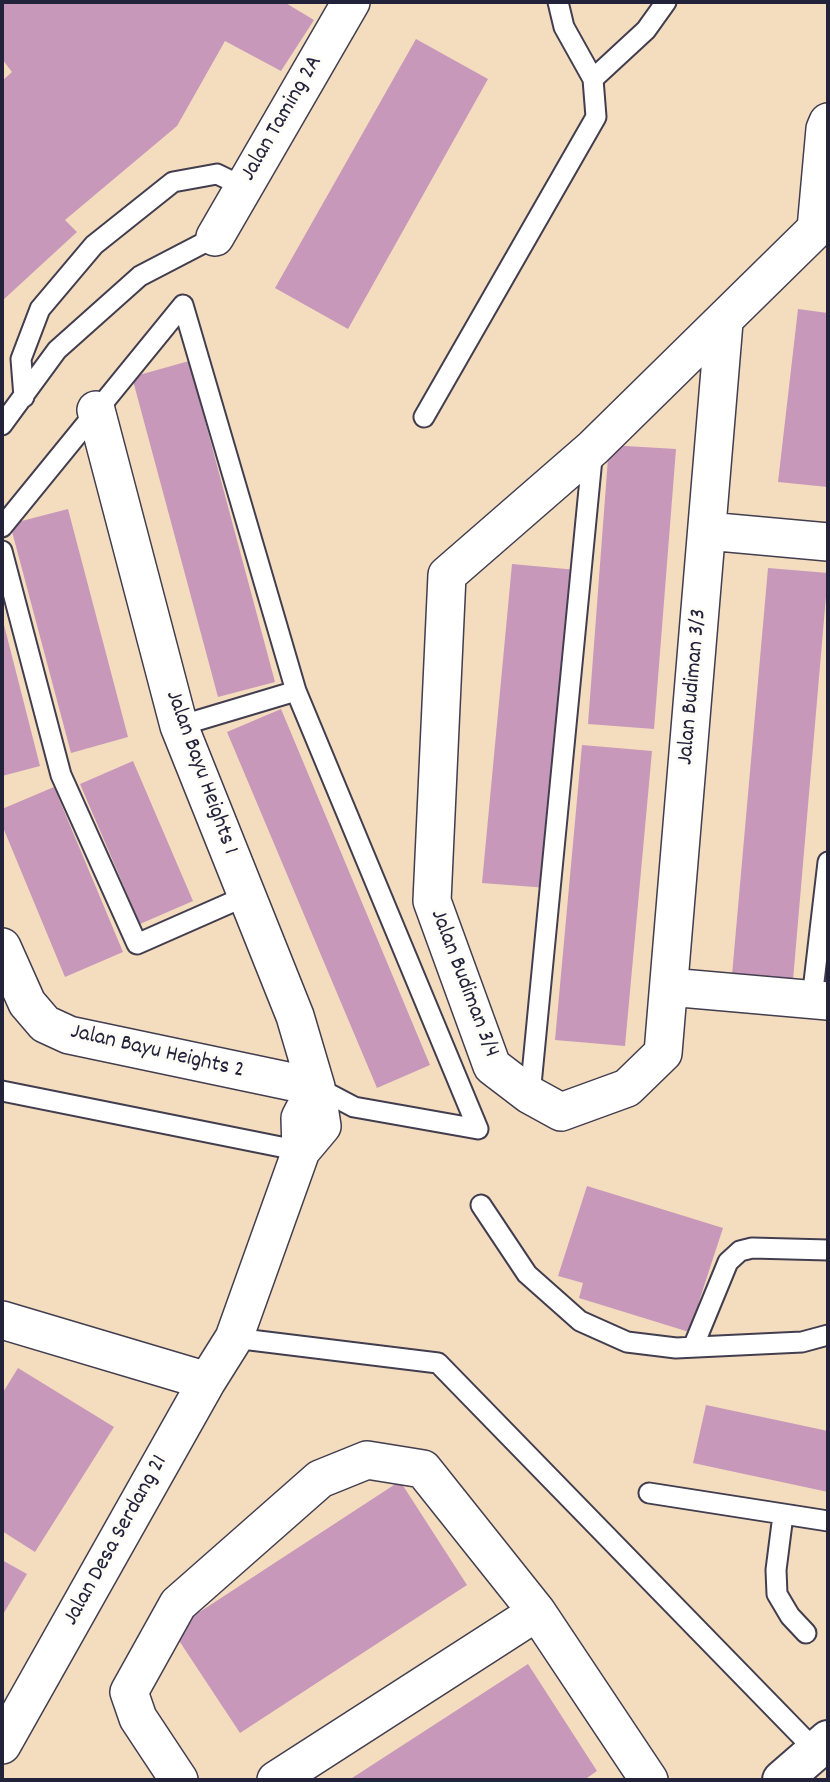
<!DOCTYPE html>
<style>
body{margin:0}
#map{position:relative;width:830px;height:1782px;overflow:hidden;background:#f4ddbf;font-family:Dekko,sans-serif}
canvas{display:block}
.frame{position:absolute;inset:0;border:4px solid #22223b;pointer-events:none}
</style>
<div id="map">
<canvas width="830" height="1782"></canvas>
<div class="frame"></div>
</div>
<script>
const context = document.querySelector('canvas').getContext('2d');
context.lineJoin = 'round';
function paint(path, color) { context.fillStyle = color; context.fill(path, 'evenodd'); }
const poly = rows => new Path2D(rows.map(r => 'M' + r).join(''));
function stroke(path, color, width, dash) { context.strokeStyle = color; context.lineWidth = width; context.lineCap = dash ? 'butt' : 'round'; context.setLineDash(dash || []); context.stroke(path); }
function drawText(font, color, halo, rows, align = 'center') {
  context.font = font + ' Dekko,sans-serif'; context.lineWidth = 6; context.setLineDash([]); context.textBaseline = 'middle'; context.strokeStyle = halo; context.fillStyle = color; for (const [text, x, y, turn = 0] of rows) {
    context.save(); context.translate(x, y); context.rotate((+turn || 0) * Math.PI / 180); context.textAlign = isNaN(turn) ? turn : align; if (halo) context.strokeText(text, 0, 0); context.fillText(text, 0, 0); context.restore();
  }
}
const building = poly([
 [2,2,284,2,314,20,281,71,225,41,177,126,65,220,77,232,2,301,2,81,12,72,2,59],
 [416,39,488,79,348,329,275,288],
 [798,309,828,313,828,487,778,482],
 [189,361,275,682,218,697,132,377],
 [609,445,676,449,654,729,588,724],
 [68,509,128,737,71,753,10,524],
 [512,564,577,570,548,888,482,883],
 [768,568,828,573,793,980,732,975],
 [2,617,40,766,2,776],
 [281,709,430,1065,377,1088,227,732],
 [582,745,652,751,625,1046,555,1040],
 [133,761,193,901,140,924,80,784],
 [54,787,123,952,65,977,2,825,2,809],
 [826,952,828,953,828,982,824,982],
 [587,1186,723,1228,689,1332,579,1298,583,1283,558,1276],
 [18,1368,114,1427,35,1552,2,1531,2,1394],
 [706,1405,828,1431,828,1492,693,1463],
 [400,1481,467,1585,240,1733,172,1630],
 [2,1560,27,1574,2,1616],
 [528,1664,597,1771,584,1780,349,1780]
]);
const service = poly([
 [593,79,646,30,666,2],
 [24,397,21,359,40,309,94,245,173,182,217,174,244,187],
 [424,417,596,117,593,79,564,27,558,2],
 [2,425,57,350,140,276,215,237],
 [2,527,183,305,296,691,478,1129,354,1107,316,1087],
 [2,551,61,775,137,944,246,896],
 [179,726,296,691],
 [812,999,828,862],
 [2,1091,301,1151],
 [530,1095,593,448],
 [481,1205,527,1274,580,1321,627,1342,676,1348,802,1342,828,1335],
 [234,1338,438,1363,814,1749],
 [693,1347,728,1262,740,1251,752,1248,828,1250],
 [649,1493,828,1521],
 [783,1515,776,1570,777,1594,790,1616,806,1633]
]);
const minor = poly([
 [215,237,351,2],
 [724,322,663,1053,627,1088,561,1112,530,1095,492,1066,432,901,447,575,593,448,816,229,825,129,828,122],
 [96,410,179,726,295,1016,316,1087,322,1126,301,1151,300,1118,316,1087],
 [707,531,828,542],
 [2,947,27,1003,45,1024,69,1035,316,1087],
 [669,987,828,1001],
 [2,1320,207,1381],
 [2,1745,207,1381,234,1338,301,1151],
 [179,1780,138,1718,129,1692,178,1604,320,1479,367,1460,423,1469,537,1612,649,1780],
 [276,1780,537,1612]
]);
const tertiary = poly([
 [782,1780,828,1740]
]);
const streetNames = [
 ["Jalan Taming 2A",283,119,-60],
 ["Jalan Budiman 3/3",694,687,-85],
 ["Jalan Bayu Heights 1",200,773,70],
 ["Jalan Budiman 3/4",463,984,69],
 ["Jalan Bayu Heights 2",157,1053,13],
 ["Jalan Desa Serdang 21",117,1541,-61]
];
paint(building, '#c798b9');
stroke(service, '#423e4f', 23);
stroke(minor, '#423e4f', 40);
stroke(tertiary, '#423e4f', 42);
stroke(service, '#fff', 19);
stroke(minor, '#fff', 37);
stroke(tertiary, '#fff', 38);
drawText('23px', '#22223b', '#fdfcf7', streetNames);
</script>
